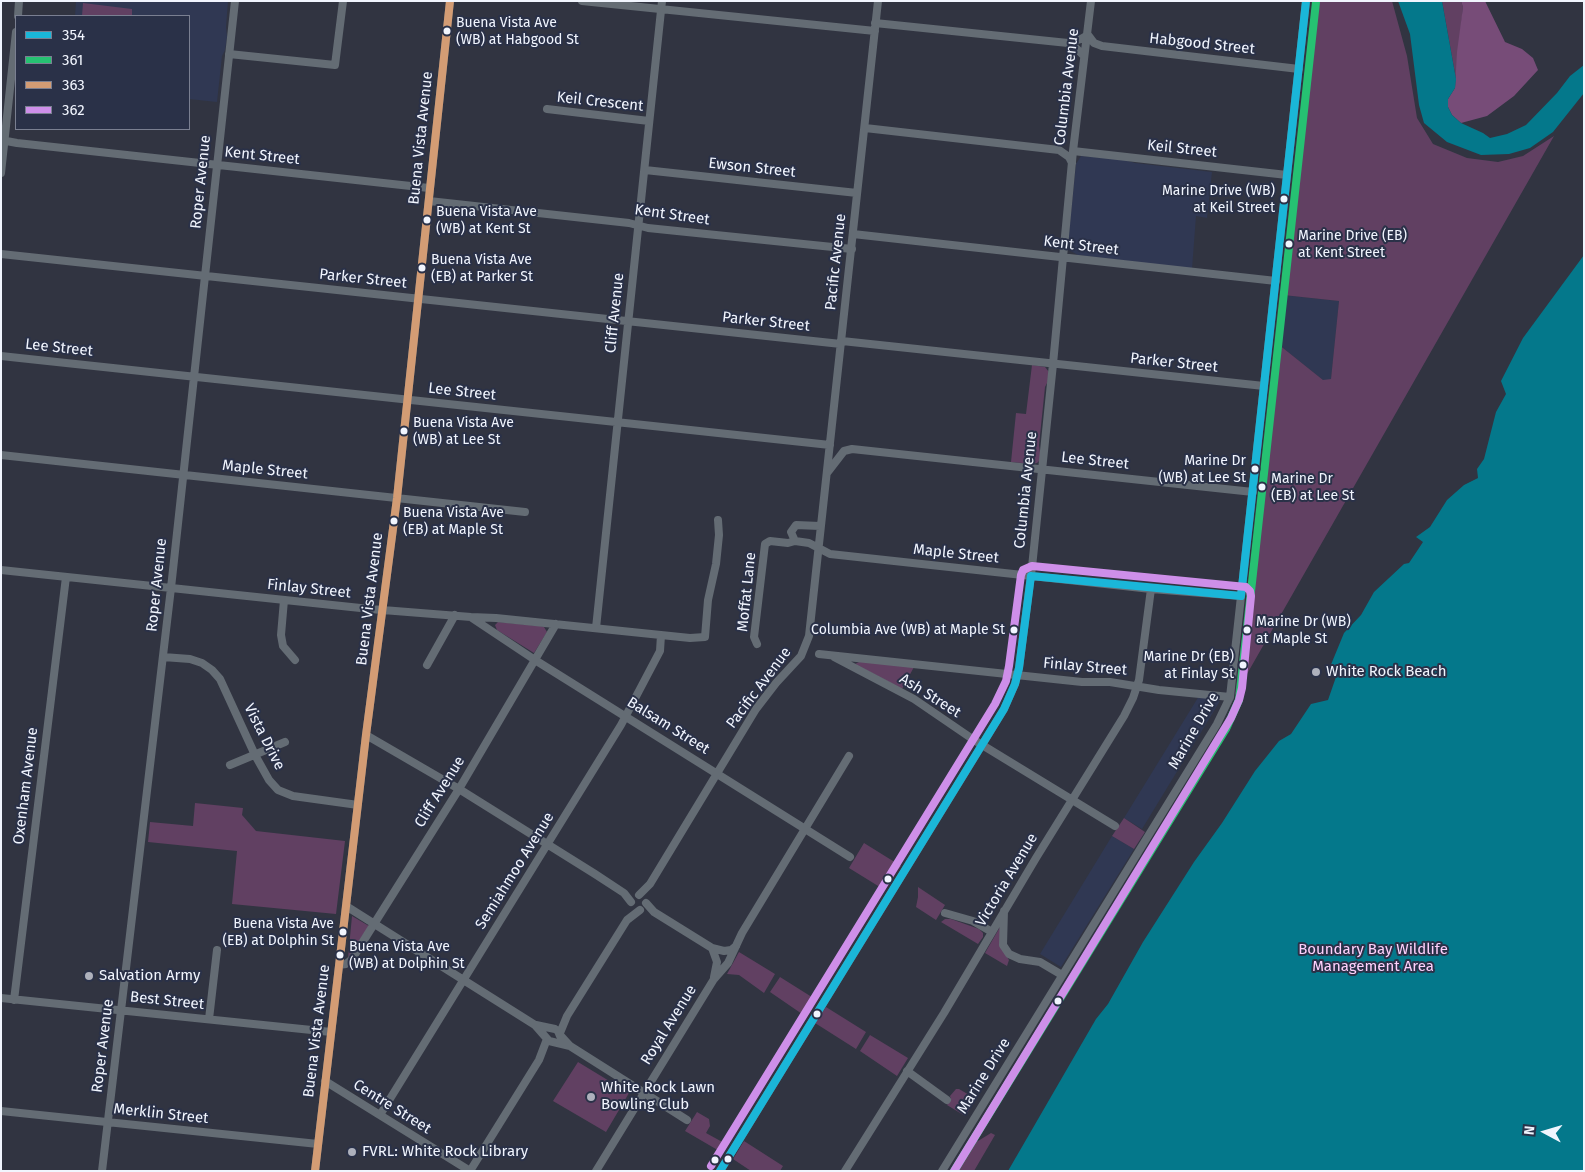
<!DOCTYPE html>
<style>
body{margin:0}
#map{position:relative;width:1585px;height:1172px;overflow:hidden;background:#313441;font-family:"Fira Sans",sans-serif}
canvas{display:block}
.frame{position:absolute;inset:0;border:2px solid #f1f5fe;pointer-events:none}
.legend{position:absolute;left:15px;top:15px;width:175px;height:115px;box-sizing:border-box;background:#2a3148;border:1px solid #7a7f91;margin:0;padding:6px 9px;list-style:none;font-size:15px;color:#f1f5fe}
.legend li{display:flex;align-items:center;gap:10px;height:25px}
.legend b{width:25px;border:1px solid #7a7f91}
.north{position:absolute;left:1520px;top:1107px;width:50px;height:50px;-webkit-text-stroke:4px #2a3148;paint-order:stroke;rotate:276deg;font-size:14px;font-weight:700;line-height:20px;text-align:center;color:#f1f5fe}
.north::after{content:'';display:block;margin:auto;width:18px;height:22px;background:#f1f5fe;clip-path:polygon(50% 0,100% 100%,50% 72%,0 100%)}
</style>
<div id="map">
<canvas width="1585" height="1172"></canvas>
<div class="frame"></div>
<ul class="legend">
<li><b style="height:6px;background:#1ab6d8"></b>354</li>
<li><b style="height:6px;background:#26c172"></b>361</li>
<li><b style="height:6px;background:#d39c74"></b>363</li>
<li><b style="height:6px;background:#ce8fe9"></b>362</li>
</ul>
<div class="north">N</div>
</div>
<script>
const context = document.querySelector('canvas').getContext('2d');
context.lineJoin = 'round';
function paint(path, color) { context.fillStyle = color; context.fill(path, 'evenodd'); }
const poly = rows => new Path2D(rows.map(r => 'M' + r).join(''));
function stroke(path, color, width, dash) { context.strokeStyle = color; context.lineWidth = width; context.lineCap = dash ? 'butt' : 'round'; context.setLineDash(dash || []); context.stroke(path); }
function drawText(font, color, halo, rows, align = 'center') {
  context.font = font + ' "Fira Sans",sans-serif'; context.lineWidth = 4; context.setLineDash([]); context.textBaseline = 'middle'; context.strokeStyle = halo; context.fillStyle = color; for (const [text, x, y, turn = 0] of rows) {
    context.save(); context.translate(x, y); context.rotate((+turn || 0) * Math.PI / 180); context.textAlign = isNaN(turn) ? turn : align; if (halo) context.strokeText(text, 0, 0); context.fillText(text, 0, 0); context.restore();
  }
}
const built = poly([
 [76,1,228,1,226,27,227,37,225,50,222,56,217,102,189,99,189,16,75,16],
 [1081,156,1121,159,1135,163,1212,172,1207,218,1196,216,1192,269,1078,255,1069,250,1068,244,1076,164],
 [1283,295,1339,301,1331,380,1323,380,1278,344],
 [1199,696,1220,701,1142,829,1124,818],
 [1112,836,1134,849,1061,967,1040,954]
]);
const green = poly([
 [1314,1,1392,1,1407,56,1417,118,1433,144,1467,158,1498,162,1523,156,1554,136,1235,695,1278,344,1323,380,1331,379,1339,301,1283,295],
 [1442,1,1461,1,1463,7,1456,79],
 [83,3,132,9,132,16,82,16],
 [1032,365,1045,367,1049,372,1048,381,1045,387,1039,445,1040,452,1040,460,1037,463,1032,464,1011,462,1016,413,1026,414],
 [498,622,540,626,544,627,547,632,534,653,497,630,495,625],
 [861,661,914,667,902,689,855,664],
 [195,803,243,808,242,815,256,831,345,841,336,914,232,904,237,851,148,842,150,822,193,826],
 [1124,818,1145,832,1134,849,1112,836],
 [864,843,901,866,883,889,849,868],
 [918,887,945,905,936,920,916,907,918,897],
 [352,916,369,926,348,958],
 [945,919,951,919,979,929,983,933,983,937,978,944,941,922],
 [1000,927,1000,946,1009,960,1007,966,985,953],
 [739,952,775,974,764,993,739,975,727,974],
 [780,977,815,999,805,1016,770,992],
 [826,1007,866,1032,856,1049,815,1023],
 [870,1035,908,1058,897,1076,860,1051],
 [578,1062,629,1093,606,1132,553,1101],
 [956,1089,959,1089,976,1099,965,1116,947,1105,951,1099,950,1096],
 [697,1112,709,1119,710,1126,706,1133,726,1144,721,1152,685,1131],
 [991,1133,995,1135,974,1171,953,1171,969,1142,978,1141],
 [744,1141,783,1166,780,1171,751,1171,733,1159]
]);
const forest = poly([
 [1461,1,1485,1,1505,42,1522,49,1533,58,1538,70,1514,96,1487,116,1461,123,1452,115,1448,107,1448,99,1455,88,1457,52,1463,7]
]);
const water = poly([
 [1398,1,1442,1,1456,79,1455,88,1448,99,1448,107,1452,115,1461,123,1483,133,1490,138,1507,134,1526,125,1557,93,1570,76,1584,65,1584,93,1553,132,1530,148,1509,154,1481,155,1447,142,1424,123,1419,105,1410,34],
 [1584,255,1584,1171,1008,1171,1096,1019,1108,1004,1143,942,1194,862,1222,823,1255,771,1279,741,1291,734,1311,704,1328,700,1336,677,1330,667,1344,633,1361,615,1374,592,1404,564,1409,563,1423,542,1416,537,1430,527,1447,500,1464,485,1478,478,1477,469,1484,459,1496,412,1506,394,1501,381,1523,338]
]);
const minor = poly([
 [582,1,875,31],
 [18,16,19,1],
 [875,23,1068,43,1081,39,1088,35],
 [1088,35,1094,43,1102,46,1299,69],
 [1068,43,1076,48,1084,56],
 [229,54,335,65,343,1],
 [547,109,649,121],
 [865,128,1059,150,1069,157,1072,163],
 [1,140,17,143,429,188],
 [1073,151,1287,175],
 [645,170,857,193],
 [1,173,16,32],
 [429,201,629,223,648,228,852,249],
 [853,234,1276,281],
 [1,254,841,344],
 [842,341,1264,386],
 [1,356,830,445],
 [1,455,525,512],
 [827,473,844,451,852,449,1253,492],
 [795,541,791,532,796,525,820,526],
 [1,570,370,609,471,617,496,618,690,638,705,637,708,600,716,564,719,535,718,520],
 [284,600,281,635,283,646,295,660],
 [472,618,535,660,850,857],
 [596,628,662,1],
 [757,644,754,637,765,544,770,541,788,543,795,541,809,543,830,554,1151,589,1241,596],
 [819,654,1082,682,1110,682,1159,690,1230,697],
 [163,657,190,659,202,663,212,670,220,679,255,755,269,780,278,790,293,796,358,805],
 [834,657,914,699,974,740,1115,826],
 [427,665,455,615],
 [366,735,459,789,595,874,624,893,631,902],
 [230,765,285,742],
 [639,895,650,884,756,709,776,683,801,656,809,636,878,1],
 [646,903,654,912,712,948,717,962,714,977],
 [346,906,535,1025,549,1041,570,1046],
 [1004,911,1003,945,1009,954,1020,959,1040,962,1062,975],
 [945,913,973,921,992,932],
 [712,948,724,951,731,950,736,946],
 [339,965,346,964,352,959,459,789,556,624],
 [1,998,331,1032],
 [14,1000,66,577],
 [209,1019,217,950],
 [536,1025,555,1029,558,1031,560,1036],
 [560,1033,567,1016,627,920,640,910],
 [560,1035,570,1046,687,1120],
 [907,1071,947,1100],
 [325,1081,470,1171],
 [1,1111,318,1144],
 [380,1115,621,725,660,651,661,635],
 [102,1171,171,588,235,1],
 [315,1171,366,735,397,498,450,1],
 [470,1171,539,1060,547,1039],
 [596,1171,714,979,728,963,742,933,849,756],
 [720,1171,982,745,1004,709,1015,684,1019,668,1032,567,1053,364,1073,151,1091,1],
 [845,1171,944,1013,1036,858,1124,716,1133,698,1139,680,1151,589],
 [942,1171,1217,724,1230,697,1306,1]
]);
const bus1 = poly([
 [1031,576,1241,596],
 [1241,596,1306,1],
 [720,1171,1004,709,1015,684,1019,668,1031,576]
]);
const bus2 = poly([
 [954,1171,1226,729,1239,700,1316,2]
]);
const bus3 = poly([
 [315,1171,366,735,397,498,450,1]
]);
const bus4 = poly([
 [711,1166,995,704,1006,681,1009,666,1021,575,1023,570,1032,566,1246,587,1250,591,1251,596,1242,688,1239,700,1231,718,954,1171]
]);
const markers = [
 [447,31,4.5,"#f1f5fe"],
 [1284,199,4.5,"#f1f5fe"],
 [427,220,4.5,"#f1f5fe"],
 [1289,244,4.5,"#f1f5fe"],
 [422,268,4.5,"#f1f5fe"],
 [404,431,4.5,"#f1f5fe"],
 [1255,469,4.5,"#f1f5fe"],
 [1262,487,4.5,"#f1f5fe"],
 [394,521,4.5,"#f1f5fe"],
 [1014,630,4.5,"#f1f5fe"],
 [1247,630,4.5,"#f1f5fe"],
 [1243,665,4.5,"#f1f5fe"],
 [1316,672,5,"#aeb1bc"],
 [888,879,4.5,"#f1f5fe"],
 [343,932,4.5,"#f1f5fe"],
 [340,955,4.5,"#f1f5fe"],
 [89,976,5,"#aeb1bc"],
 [1058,1001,4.5,"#f1f5fe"],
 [817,1014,4.5,"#f1f5fe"],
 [591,1097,5,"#aeb1bc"],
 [352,1152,5,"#aeb1bc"],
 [728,1159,4.5,"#f1f5fe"],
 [715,1160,4.5,"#f1f5fe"]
];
const busNames = [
 ["Buena Vista Ave",456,23],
 ["(WB) at Habgood St",456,40],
 ["Marine Drive (WB)",1275,191,"right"],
 ["at Keil Street",1275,208,"right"],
 ["Buena Vista Ave",436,212],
 ["(WB) at Kent St",436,229],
 ["Marine Drive (EB)",1298,236],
 ["at Kent Street",1298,253],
 ["Buena Vista Ave",431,260],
 ["(EB) at Parker St",431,277],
 ["Buena Vista Ave",413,423],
 ["(WB) at Lee St",413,440],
 ["Marine Dr",1246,461,"right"],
 ["(WB) at Lee St",1246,478,"right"],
 ["Marine Dr",1271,479],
 ["(EB) at Lee St",1271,496],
 ["Buena Vista Ave",403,513],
 ["(EB) at Maple St",403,530],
 ["Marine Dr (WB)",1256,622],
 ["at Maple St",1256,639],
 ["Columbia Ave (WB) at Maple St",1005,630,"right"],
 ["Marine Dr (EB)",1234,657,"right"],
 ["at Finlay St",1234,674,"right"],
 ["Buena Vista Ave",334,924,"right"],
 ["(EB) at Dolphin St",334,941,"right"],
 ["Buena Vista Ave",349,947],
 ["(WB) at Dolphin St",349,964]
];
const streetNames = [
 ["Habgood Street",1202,44,6],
 ["Columbia Avenue",1067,87,-83],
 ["Keil Crescent",600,102,6],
 ["Buena Vista Avenue",421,138,-84],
 ["Keil Street",1182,149,6],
 ["Kent Street",262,156,6],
 ["Ewson Street",752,168,6],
 ["Roper Avenue",201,182,-84],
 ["Kent Street",672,215,8],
 ["Kent Street",1081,246,7],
 ["Pacific Avenue",836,262,-84],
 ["Parker Street",363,279,6],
 ["Cliff Avenue",615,313,-84],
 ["Parker Street",766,322,6],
 ["Lee Street",59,348,6],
 ["Parker Street",1174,363,6],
 ["Lee Street",462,392,6],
 ["Lee Street",1095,461,6],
 ["Maple Street",265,470,6],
 ["Columbia Avenue",1026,490,-84],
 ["Maple Street",956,554,6],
 ["Roper Avenue",157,585,-84],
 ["Finlay Street",309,589,6],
 ["Moffat Lane",747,592,-84],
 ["Buena Vista Avenue",370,599,-83],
 ["Finlay Street",1085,667,5],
 ["Pacific Avenue",759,688,-53],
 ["Ash Street",930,696,32],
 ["Balsam Street",668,726,32],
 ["Marine Drive",1194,731,-60],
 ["Vista Drive",264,737,63],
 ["Oxenham Avenue",26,786,-83],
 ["Cliff Avenue",440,792,-58],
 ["Semiahmoo Avenue",515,871,-58],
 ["Victoria Avenue",1007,880,-59],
 ["Best Street",167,1001,6],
 ["Royal Avenue",669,1025,-58],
 ["Buena Vista Avenue",317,1031,-83],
 ["Roper Avenue",103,1046,-83],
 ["Marine Drive",984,1076,-58],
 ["Centre Street",392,1107,32],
 ["Merklin Street",161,1114,6]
];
const poiNames = [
 ["White Rock Beach",1326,672],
 ["Salvation Army",99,976],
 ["White Rock Lawn",601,1088],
 ["Bowling Club",601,1105],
 ["FVRL: White Rock Library",362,1152]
];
const parkNames = [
 ["Boundary Bay Wildlife",1373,950],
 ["Management Area",1373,967]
];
paint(built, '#303853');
paint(green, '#614062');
paint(forest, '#774c78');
paint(water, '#04788b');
stroke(minor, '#646c74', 8);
stroke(bus1, '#1ab6d8', 8);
stroke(bus2, '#26c172', 8);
stroke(bus3, '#d39c74', 8);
stroke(bus4, '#ce8fe9', 8);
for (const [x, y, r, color] of markers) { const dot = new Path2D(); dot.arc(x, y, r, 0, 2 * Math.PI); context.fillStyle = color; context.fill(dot); stroke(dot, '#2a3148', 2); }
drawText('14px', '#f1f5fe', '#2a3148', busNames, 'left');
drawText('15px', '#f1f5fe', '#2a3148', streetNames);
drawText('15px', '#f1f5fe', '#2a3148', poiNames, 'left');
drawText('15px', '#ffd1fd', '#2a3148', parkNames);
</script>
